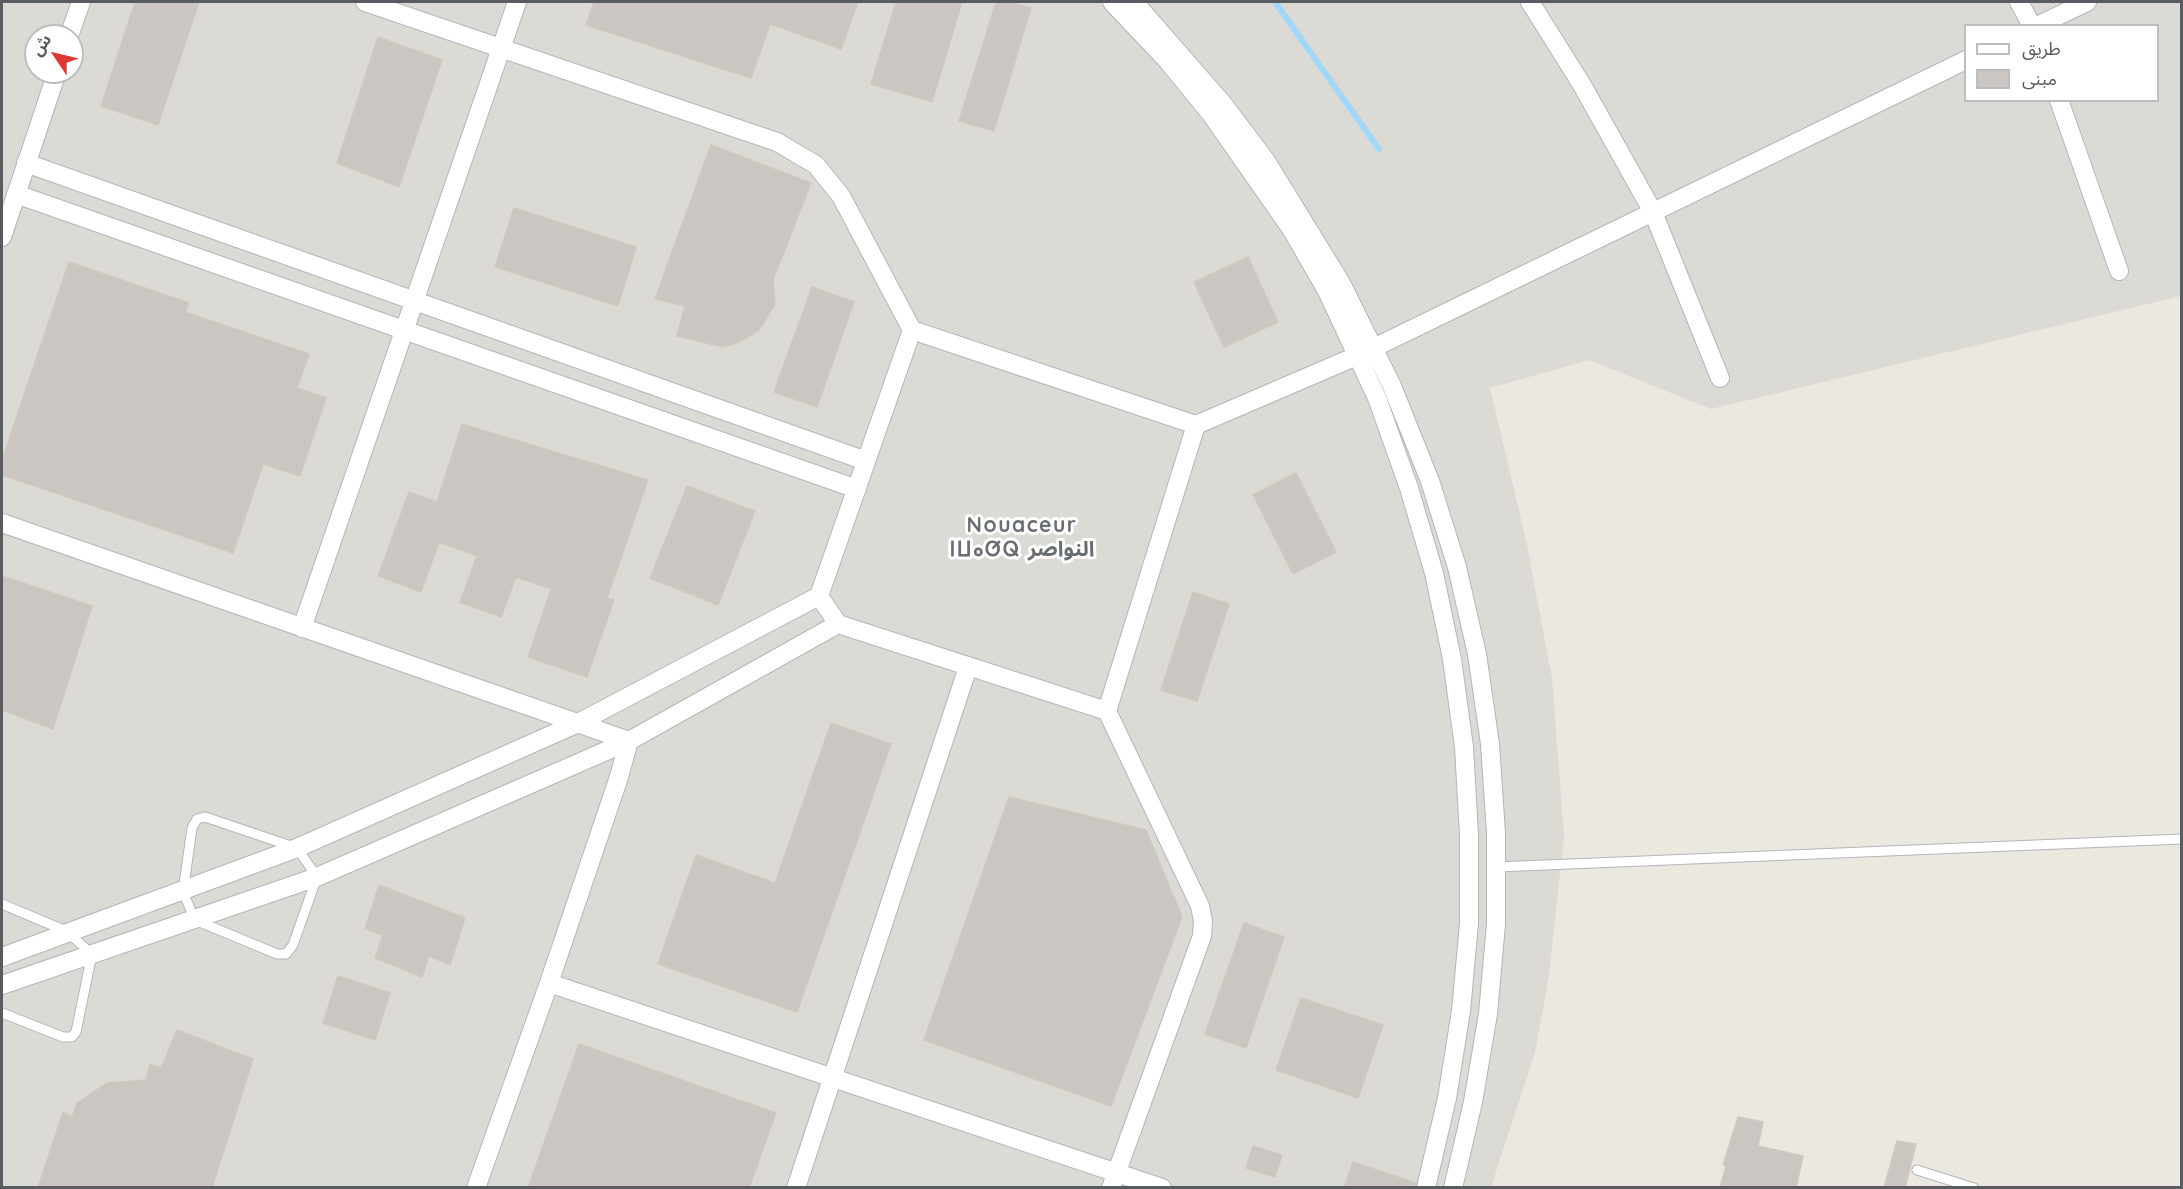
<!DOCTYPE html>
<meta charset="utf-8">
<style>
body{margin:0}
#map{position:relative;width:2183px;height:1189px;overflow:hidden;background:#ebe8e0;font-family:Quicksand,"Noto Sans Arabic",sans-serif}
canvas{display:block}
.frame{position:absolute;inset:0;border:3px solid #585c60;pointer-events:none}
.legend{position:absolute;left:1964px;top:24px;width:195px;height:78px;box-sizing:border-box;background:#fff;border:2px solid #bcbebf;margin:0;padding:8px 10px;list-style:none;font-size:18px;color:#585c60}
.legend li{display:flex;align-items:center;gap:12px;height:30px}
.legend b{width:30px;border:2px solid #bcbebf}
.north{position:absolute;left:24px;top:24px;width:60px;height:60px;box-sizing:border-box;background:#fff;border:2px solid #bcbebf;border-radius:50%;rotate:305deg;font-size:16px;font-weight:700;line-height:24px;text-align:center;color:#585c60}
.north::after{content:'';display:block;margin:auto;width:21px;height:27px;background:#df3732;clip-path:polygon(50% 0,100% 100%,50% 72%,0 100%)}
</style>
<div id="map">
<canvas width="2183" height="1189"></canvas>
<div class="frame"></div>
<ul class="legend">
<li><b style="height:8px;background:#fff"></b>طريق</li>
<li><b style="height:16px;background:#cbc6c1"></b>مبنى</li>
</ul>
<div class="north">ش</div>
</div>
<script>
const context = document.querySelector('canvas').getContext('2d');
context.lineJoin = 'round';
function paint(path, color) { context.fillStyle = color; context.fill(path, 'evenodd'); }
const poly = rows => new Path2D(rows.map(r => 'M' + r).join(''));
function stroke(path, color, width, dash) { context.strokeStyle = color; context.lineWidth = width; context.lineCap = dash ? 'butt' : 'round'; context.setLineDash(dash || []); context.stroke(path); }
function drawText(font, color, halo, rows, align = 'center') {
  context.font = font + ' Quicksand,"Noto Sans Arabic","Noto Sans Tifinagh",sans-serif'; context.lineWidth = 6; context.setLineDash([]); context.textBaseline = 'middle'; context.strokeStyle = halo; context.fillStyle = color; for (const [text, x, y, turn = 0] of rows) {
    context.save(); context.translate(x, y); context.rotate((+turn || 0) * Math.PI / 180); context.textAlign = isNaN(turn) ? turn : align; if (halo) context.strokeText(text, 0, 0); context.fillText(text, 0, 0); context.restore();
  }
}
const industrial = poly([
 [2,2,2181,2,2181,296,1711,409,1589,360,1490,388,1526,540,1552,678,1564,836,1549,975,1535,1053,1491,1187,2,1188],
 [1966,26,2158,26,2158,100,1966,100],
 [36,36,72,36,72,72,36,72]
]);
const stream = poly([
 [1275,2,1379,149]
]);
const building = poly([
 [135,2,199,2,158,125,101,106,135,2],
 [594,2,858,2,841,49,770,24,751,78,586,25,594,2],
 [896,2,962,2,932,102,871,84,896,2],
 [996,2,1009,2,1031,8,994,131,959,121,996,2],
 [378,37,442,60,399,187,337,163,378,37],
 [711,145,811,183,773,280,775,304,759,330,739,342,723,347,677,336,685,306,655,299,711,145],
 [514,208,636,247,618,306,495,267,514,208],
 [1248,257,1278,322,1224,347,1194,282,1248,257],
 [69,262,189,303,185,312,309,354,297,388,326,398,300,476,263,464,233,553,2,475,2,460,69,262],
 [812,287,854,302,817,407,774,392,812,287],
 [462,424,648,480,607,598,614,600,587,677,528,657,551,589,516,577,501,617,460,602,477,556,439,542,421,592,378,576,409,492,437,502,462,424],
 [1296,473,1336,552,1293,574,1253,495,1296,473],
 [687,486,755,511,718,605,650,578,687,486],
 [2,576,92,606,53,729,2,710,2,576],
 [1193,592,1229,604,1197,701,1161,690,1193,592],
 [831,723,891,744,797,1012,658,964,696,855,775,883,831,723],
 [1009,797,1146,830,1182,917,1111,1106,924,1040,1009,797],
 [379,885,465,918,450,965,429,956,422,977,375,958,383,935,365,929,379,885],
 [1244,923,1284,937,1246,1048,1205,1034,1244,923],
 [338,976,390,993,375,1040,323,1023,338,976],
 [1301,998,1383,1025,1358,1098,1276,1070,1301,998],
 [177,1030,253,1059,212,1188,38,1188,63,1112,72,1117,77,1103,107,1083,146,1080,150,1064,161,1068,177,1030],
 [579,1044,776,1113,749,1188,528,1188,579,1044],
 [1738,1117,1763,1122,1758,1146,1803,1156,1796,1188,1720,1188,1726,1166,1723,1165,1738,1117],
 [1897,1141,1916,1144,1905,1188,1884,1188,1897,1141],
 [1253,1146,1282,1155,1275,1177,1246,1168,1253,1146],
 [1353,1162,1416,1183,1415,1188,1344,1188,1353,1162]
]);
const service = poly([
 [205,817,297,848,317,877,293,945,286,954,277,954,195,920,183,892,192,828,197,819,205,817],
 [1496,867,2182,839],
 [2,904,66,931,92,954,76,1032,72,1037,63,1037,2,1013],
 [1917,1170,1974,1188]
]);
const minor = poly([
 [365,2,777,142,816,165,841,196,912,330,1196,425,1359,355,1966,60],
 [1112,2,1166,59,1211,114,1292,230,1327,291,1377,398,1409,488,1434,573,1452,659,1464,747,1469,835,1469,923,1461,1011,1447,1098,1426,1188],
 [1134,2,1223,104,1266,161,1341,283,1392,386,1430,481,1457,567,1477,654,1490,744,1496,833,1496,924,1488,1014,1473,1102,1453,1188],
 [1530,2,1582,85,1653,212,1720,378],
 [2019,2,2032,26],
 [2037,26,2087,2],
 [69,36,81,2],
 [2059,100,2119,271],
 [26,163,866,461],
 [16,194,857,489],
 [2,237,57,72],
 [2,523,629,741,618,780,549,983,476,1188],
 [819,596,838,624,1107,711],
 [302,628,517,2],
 [2,957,297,848,578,723,819,596,912,330],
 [549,983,1162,1188],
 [2,985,317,877,629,741,838,624],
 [796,1188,968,667],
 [1111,1188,1202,936,1203,921,1200,906,1107,711,1196,425]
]);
const districtNames = [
 ["Nouaceur",1022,526],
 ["ⵏⵡⴰⵚⵕ النواصر",1022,550]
];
paint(industrial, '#dcdad4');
stroke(stream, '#a1d7fa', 6);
paint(building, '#cbc6c1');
stroke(building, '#cfc9be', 1.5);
stroke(service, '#b2b6ba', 11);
stroke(minor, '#b2b6ba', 20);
stroke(service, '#fff', 9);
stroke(minor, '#fff', 18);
context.letterSpacing = '1.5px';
drawText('bold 21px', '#696e72', '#fff', districtNames);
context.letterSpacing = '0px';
</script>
